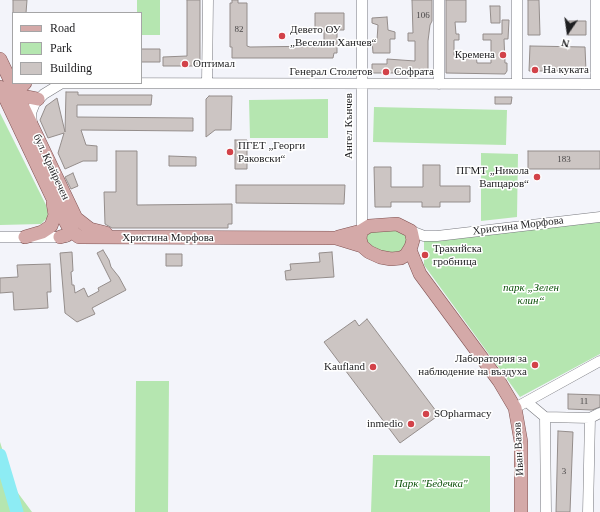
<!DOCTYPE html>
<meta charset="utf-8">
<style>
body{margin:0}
#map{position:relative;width:600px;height:512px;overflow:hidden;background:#f3f4fa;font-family:"Times New Roman",serif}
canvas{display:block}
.legend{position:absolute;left:12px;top:12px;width:130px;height:72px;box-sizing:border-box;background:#fff;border:1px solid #a5a5a6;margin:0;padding:5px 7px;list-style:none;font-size:12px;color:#1e1e20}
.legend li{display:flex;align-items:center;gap:8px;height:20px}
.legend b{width:20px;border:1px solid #a5a5a6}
.north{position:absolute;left:548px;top:12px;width:40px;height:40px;-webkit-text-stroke:3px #fff;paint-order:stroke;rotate:193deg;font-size:11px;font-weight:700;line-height:16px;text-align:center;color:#1e1e20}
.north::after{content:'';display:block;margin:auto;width:14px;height:18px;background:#1e1e20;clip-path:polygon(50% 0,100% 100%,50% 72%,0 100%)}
</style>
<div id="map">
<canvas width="600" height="512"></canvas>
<ul class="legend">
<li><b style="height:5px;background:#d4a9a8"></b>Road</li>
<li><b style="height:11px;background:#b5e6b0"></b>Park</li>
<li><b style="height:11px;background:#ccc5c3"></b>Building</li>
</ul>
<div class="north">N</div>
</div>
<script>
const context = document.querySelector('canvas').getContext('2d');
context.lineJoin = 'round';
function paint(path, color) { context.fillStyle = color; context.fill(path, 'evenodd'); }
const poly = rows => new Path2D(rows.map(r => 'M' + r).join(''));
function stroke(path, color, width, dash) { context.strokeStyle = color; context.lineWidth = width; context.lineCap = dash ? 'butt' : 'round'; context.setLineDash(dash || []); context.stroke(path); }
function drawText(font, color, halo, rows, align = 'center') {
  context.font = font + ' "Times New Roman",serif'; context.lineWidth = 3; context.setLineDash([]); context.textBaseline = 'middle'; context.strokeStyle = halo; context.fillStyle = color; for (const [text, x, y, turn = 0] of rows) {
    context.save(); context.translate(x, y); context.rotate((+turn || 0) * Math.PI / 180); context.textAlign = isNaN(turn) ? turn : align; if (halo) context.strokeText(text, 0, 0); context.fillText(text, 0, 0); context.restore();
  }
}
const green = poly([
 [137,0,160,0,160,35,141,35,141,13,137,13],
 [328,99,328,138,250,138,249,100],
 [374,107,507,110,506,145,373,142],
 [0,113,46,205,48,213,47,218,41,224,0,225],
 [481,153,518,154,517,217,481,221],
 [600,216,600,354,520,397,424,265,424,241],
 [397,228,403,231,408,240,405,250,394,255,372,249,365,242,367,233,372,231],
 [136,381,169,381,168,512,135,512],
 [0,442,15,489,32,512,0,512],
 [373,455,490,456,490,512,371,512]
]);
const river = poly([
 [0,455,17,512]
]);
const building = poly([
 [13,0,27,0,26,13,13,13,13,0],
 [187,0,200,0,200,66,163,66,163,57,187,56,187,0],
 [232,0,238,0,238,3,247,3,247,46,250,47,324,46,324,30,315,30,315,13,344,13,344,30,337,30,337,53,334,53,333,58,232,58,232,47,230,47,230,3,232,3,232,0],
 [412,0,432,0,432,21,430,25,428,41,428,73,372,73,372,64,387,64,387,59,415,61,415,41,408,41,408,33,413,33,412,0],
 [446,0,466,0,466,22,455,22,456,34,459,34,459,40,454,40,454,55,476,55,477,63,491,63,491,40,483,40,483,34,502,34,502,20,509,20,508,39,504,39,505,63,507,63,507,71,505,74,446,73,446,0],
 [528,0,539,0,540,35,528,35,528,0],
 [490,6,500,6,500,23,491,23,490,6],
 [387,17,388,30,395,32,395,39,390,39,390,53,373,53,372,40,377,40,378,25,372,23,372,18,387,17],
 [569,21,586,21,586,35,568,35,569,21],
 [530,46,585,47,586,71,529,71,530,46],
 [141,49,160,49,160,62,141,62,141,49],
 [66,92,78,92,78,95,152,95,151,105,77,105,77,117,193,118,193,131,81,130,86,145,97,146,97,161,83,161,65,169,58,153,64,133,48,138,40,120,46,106,57,98,65,132,66,92],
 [209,96,232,96,231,130,215,130,206,137,206,99,209,96],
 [495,97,512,97,511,104,495,104,495,97],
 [235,140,247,140,247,169,235,169,235,140],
 [116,151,137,151,137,205,232,204,232,224,228,224,228,228,112,228,105,224,104,192,116,192,116,151],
 [528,151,600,151,600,169,528,169,528,151],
 [169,156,196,157,196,166,169,166,169,156],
 [423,165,440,165,440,186,470,186,470,202,440,202,440,207,422,207,422,202,391,202,391,207,375,207,374,167,391,167,391,187,423,187,423,165],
 [73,173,78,186,71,189,65,177,73,173],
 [236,185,345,185,344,204,236,203,236,185],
 [103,250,109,260,111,267,119,277,126,290,92,308,95,314,77,322,65,313,60,253,72,252,73,271,71,272,72,285,74,285,75,293,84,288,88,297,99,291,98,288,111,281,97,253,103,250],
 [332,252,334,277,286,280,285,271,291,270,290,264,320,262,319,253,332,252],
 [166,254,182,254,182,266,166,266,166,254],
 [50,264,51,292,47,292,48,308,14,310,13,292,0,293,0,278,18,277,17,265,50,264],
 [367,319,439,415,400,443,324,342,355,320,359,326,367,319],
 [568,394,600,395,600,407,592,410,568,409,568,394],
 [558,431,573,432,570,512,556,512,558,431]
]);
const minor = poly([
 [362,0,362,229],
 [439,0,439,84],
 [596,0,596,84],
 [61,83,600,84],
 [207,83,208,0],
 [517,84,517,0],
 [32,124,31,113,35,103,44,94,62,83],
 [411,231,424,236,437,236,600,217],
 [0,237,66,237],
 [527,402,545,417,590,418],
 [515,408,600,361],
 [545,417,546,512],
 [588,512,590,418,600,413]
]);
const major = poly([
 [0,59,76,218,90,229,106,233],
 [0,87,52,197,70,230,79,237,336,238,362,246],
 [14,90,23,96,38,99],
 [18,101,19,89,25,83],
 [25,237,42,232,51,226,55,215,53,203],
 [60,237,67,235,73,223],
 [338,237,361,231,369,226,397,224,411,231,413,240,411,247,406,255,401,258,391,259,380,257,369,252,362,246,360,239,361,231],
 [410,250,420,274,499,381,515,408,521,442,521,512]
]);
const markers = [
 [282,36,4,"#d24249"],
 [503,55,4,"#d24249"],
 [185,64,4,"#d24249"],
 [535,70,4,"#d24249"],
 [386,72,4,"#d24249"],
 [230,152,4,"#d24249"],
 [537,177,4,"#d24249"],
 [425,255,4,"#d24249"],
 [535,365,4,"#d24249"],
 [373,367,4,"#d24249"],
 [426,414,4,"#d24249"],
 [411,424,4,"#d24249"]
];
const numberNames = [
 ["106",423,16],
 ["82",239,30],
 ["183",564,160],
 ["11",584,402],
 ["3",564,472]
];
const poiNames = [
 ["Девето ОУ",290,30],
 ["„Веселин Ханчев“",290,43],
 ["Кремена",495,55,"right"],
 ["Оптимал",193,64],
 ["На куката",543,70],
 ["Софрата",394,72],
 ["ПГЕТ „Георги",238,146],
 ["Раковски“",238,159],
 ["ПГМТ „Никола",529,171,"right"],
 ["Вапцаров“",529,184,"right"],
 ["Тракийска",433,249],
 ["гробница",433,262],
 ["Лаборатория за",527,359,"right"],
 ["наблюдение на въздуха",527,372,"right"],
 ["Kaufland",365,367,"right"],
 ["SOpharmacy",434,414],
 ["inmedio",403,424,"right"]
];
const streetNames = [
 ["Генерал Столетов",331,72],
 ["Ангел Кънчев",349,126,-90],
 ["бул. Крайречен",51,167,65],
 ["Христина Морфова",518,226,-7],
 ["Христина Морфова",168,238],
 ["Иван Вазов",519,449,-93]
];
const parkNames = [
 ["парк „Зелен",531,288],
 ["клин“",531,301],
 ["Парк \"Бедечка\"",431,484]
];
paint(green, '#b5e6b0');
stroke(river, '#8decf4', 13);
paint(building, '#ccc5c3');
stroke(building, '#948d8b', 1);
stroke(minor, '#78797f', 11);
stroke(major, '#815353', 14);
stroke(minor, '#fff', 10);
stroke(major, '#d4a9a8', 13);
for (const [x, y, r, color] of markers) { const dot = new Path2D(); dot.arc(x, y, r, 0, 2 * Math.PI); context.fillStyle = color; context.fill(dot); stroke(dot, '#fff', 1.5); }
drawText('9px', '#4a4849', null, numberNames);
drawText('11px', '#1e1e20', '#fff', poiNames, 'left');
drawText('11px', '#1e1e20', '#fff', streetNames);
drawText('italic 11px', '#0d520b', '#fff', parkNames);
</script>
